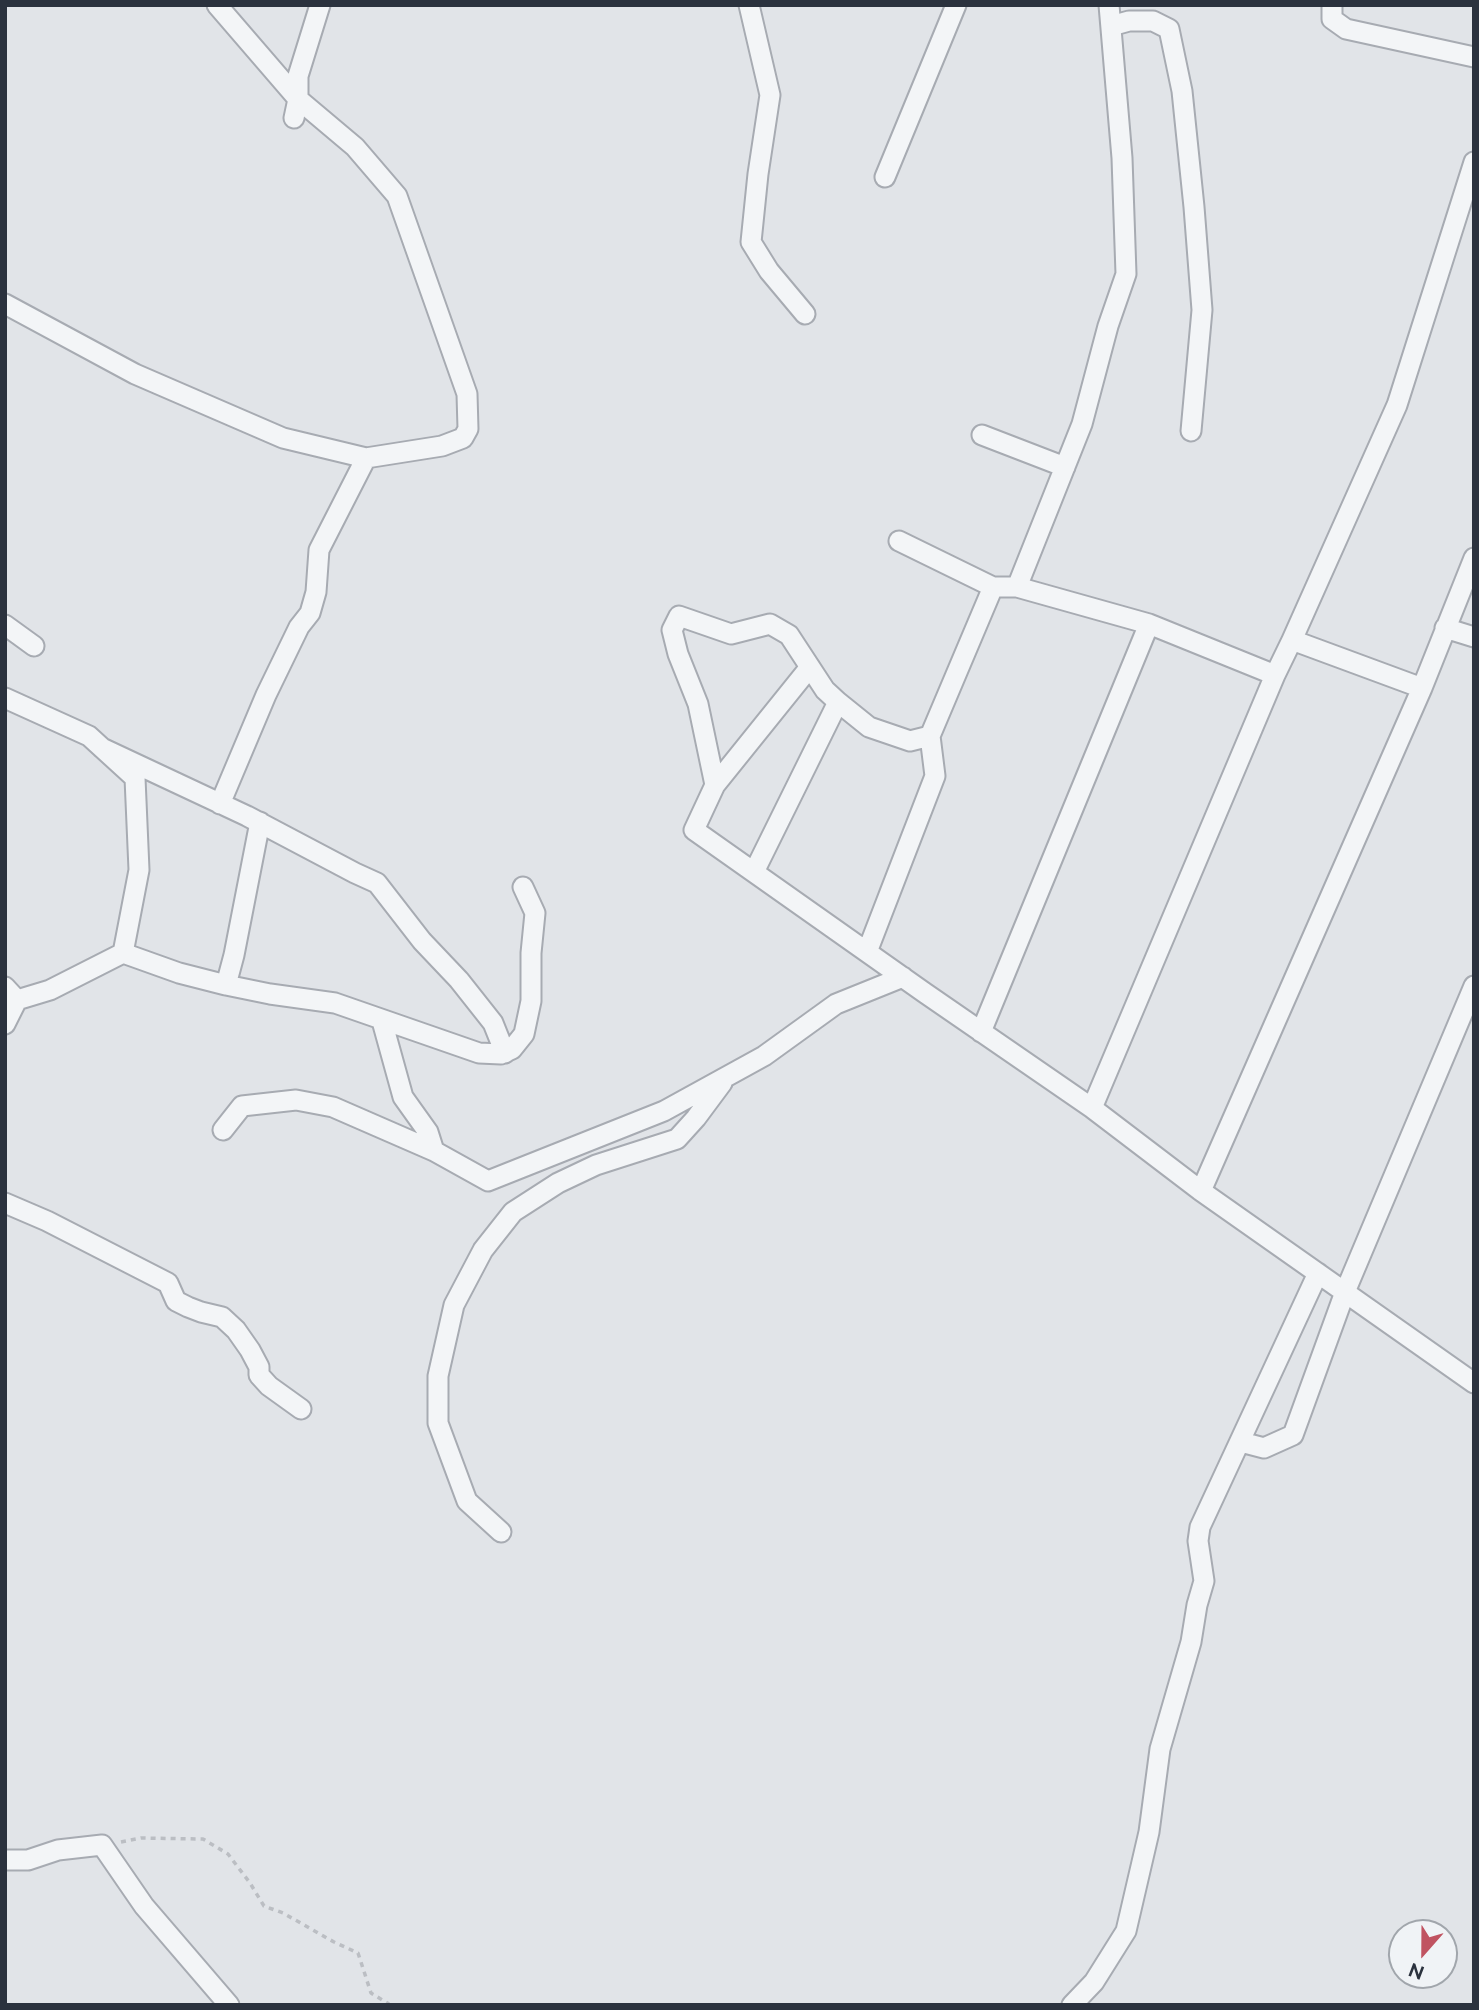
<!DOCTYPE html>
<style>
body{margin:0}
#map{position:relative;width:1479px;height:2010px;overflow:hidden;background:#e1e4e8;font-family:Raleway,sans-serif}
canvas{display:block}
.frame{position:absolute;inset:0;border:7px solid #2b323e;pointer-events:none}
.north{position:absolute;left:1388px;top:1919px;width:70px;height:70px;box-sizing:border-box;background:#f0f3f6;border:2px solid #a1a6ac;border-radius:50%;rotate:201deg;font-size:19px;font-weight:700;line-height:28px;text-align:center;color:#2b323e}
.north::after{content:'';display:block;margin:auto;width:24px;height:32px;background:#c05361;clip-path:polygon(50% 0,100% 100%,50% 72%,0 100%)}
</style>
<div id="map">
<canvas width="1479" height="2010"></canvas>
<div class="frame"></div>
<div class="north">N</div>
</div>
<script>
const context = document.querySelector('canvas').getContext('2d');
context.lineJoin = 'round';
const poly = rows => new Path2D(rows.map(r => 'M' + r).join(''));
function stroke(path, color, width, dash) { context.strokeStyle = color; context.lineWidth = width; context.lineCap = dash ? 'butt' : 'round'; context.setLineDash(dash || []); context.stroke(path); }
const path = poly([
 [121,1842,141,1838,203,1839,228,1854,250,1883,264,1906,283,1913,334,1942,358,1953,371,1993,389,2004]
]);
const minor = poly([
 [749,5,770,95,758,174,751,242,769,271,805,314],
 [1332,5,1332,19,1346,29,1474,57],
 [1111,26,1129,21,1153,21,1169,29,1182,91,1194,207,1202,310,1191,431],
 [294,118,298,99,298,76,320,5],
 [885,177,956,5],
 [5,304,135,374,283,438,366,458,442,446,463,438,468,429,467,394,397,196,355,147,298,99,217,5],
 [982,435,1065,467],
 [899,541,993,587],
 [1474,558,1422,688,1292,640,1275,675,1149,624,1017,587,993,587,930,736,910,741,869,727,838,702,825,690,789,635,770,624,731,634,679,616,672,630,678,654,698,704,715,785,694,830,925,993,1092,1108,1201,1191,1474,1383],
 [1017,587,1082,424,1108,326,1126,274,1122,158,1109,5],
 [5,625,34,646],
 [1445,628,1474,637],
 [1292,640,1397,405,1474,162],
 [5,698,89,736,135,778,139,870,123,953,50,990,17,1000],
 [102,748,247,816,355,873,377,883,422,941,459,980,493,1023,505,1053],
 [715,785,810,667],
 [220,804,266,695,299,627,310,613,316,592,319,550,366,458],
 [754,872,838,702],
 [867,952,935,776,930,736],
 [123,953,179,973,226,985,270,994,335,1003,479,1053,501,1054,512,1049,524,1034,531,1001,531,953,535,913,523,887],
 [226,985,234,955,260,822],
 [5,987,17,1000,5,1024],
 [382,1021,403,1097,428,1132,434,1151],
 [981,1032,1149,624],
 [1092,1108,1275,675],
 [223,1130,242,1106,296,1100,333,1107,434,1151,488,1181,664,1111,764,1056,836,1004,903,977],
 [1201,1191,1422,688],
 [5,1203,47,1221,168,1283,176,1301,188,1307,201,1312,222,1317,236,1330,250,1350,259,1367,259,1375,269,1386,301,1409],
 [1241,1442,1264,1448,1293,1435,1345,1292,1474,986],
 [501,1532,467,1501,438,1423,438,1376,454,1305,483,1250,513,1212,558,1183,596,1165,677,1139,696,1118,722,1083],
 [5,1860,28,1860,58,1850,102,1845,144,1906,229,2005],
 [1072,2005,1094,1982,1126,1931,1149,1832,1160,1749,1191,1642,1197,1605,1204,1581,1198,1541,1200,1527,1318,1273]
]);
stroke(minor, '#a7abb2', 23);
stroke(path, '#bbbec3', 3.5, [5, 5]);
stroke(minor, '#f3f5f7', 19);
</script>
